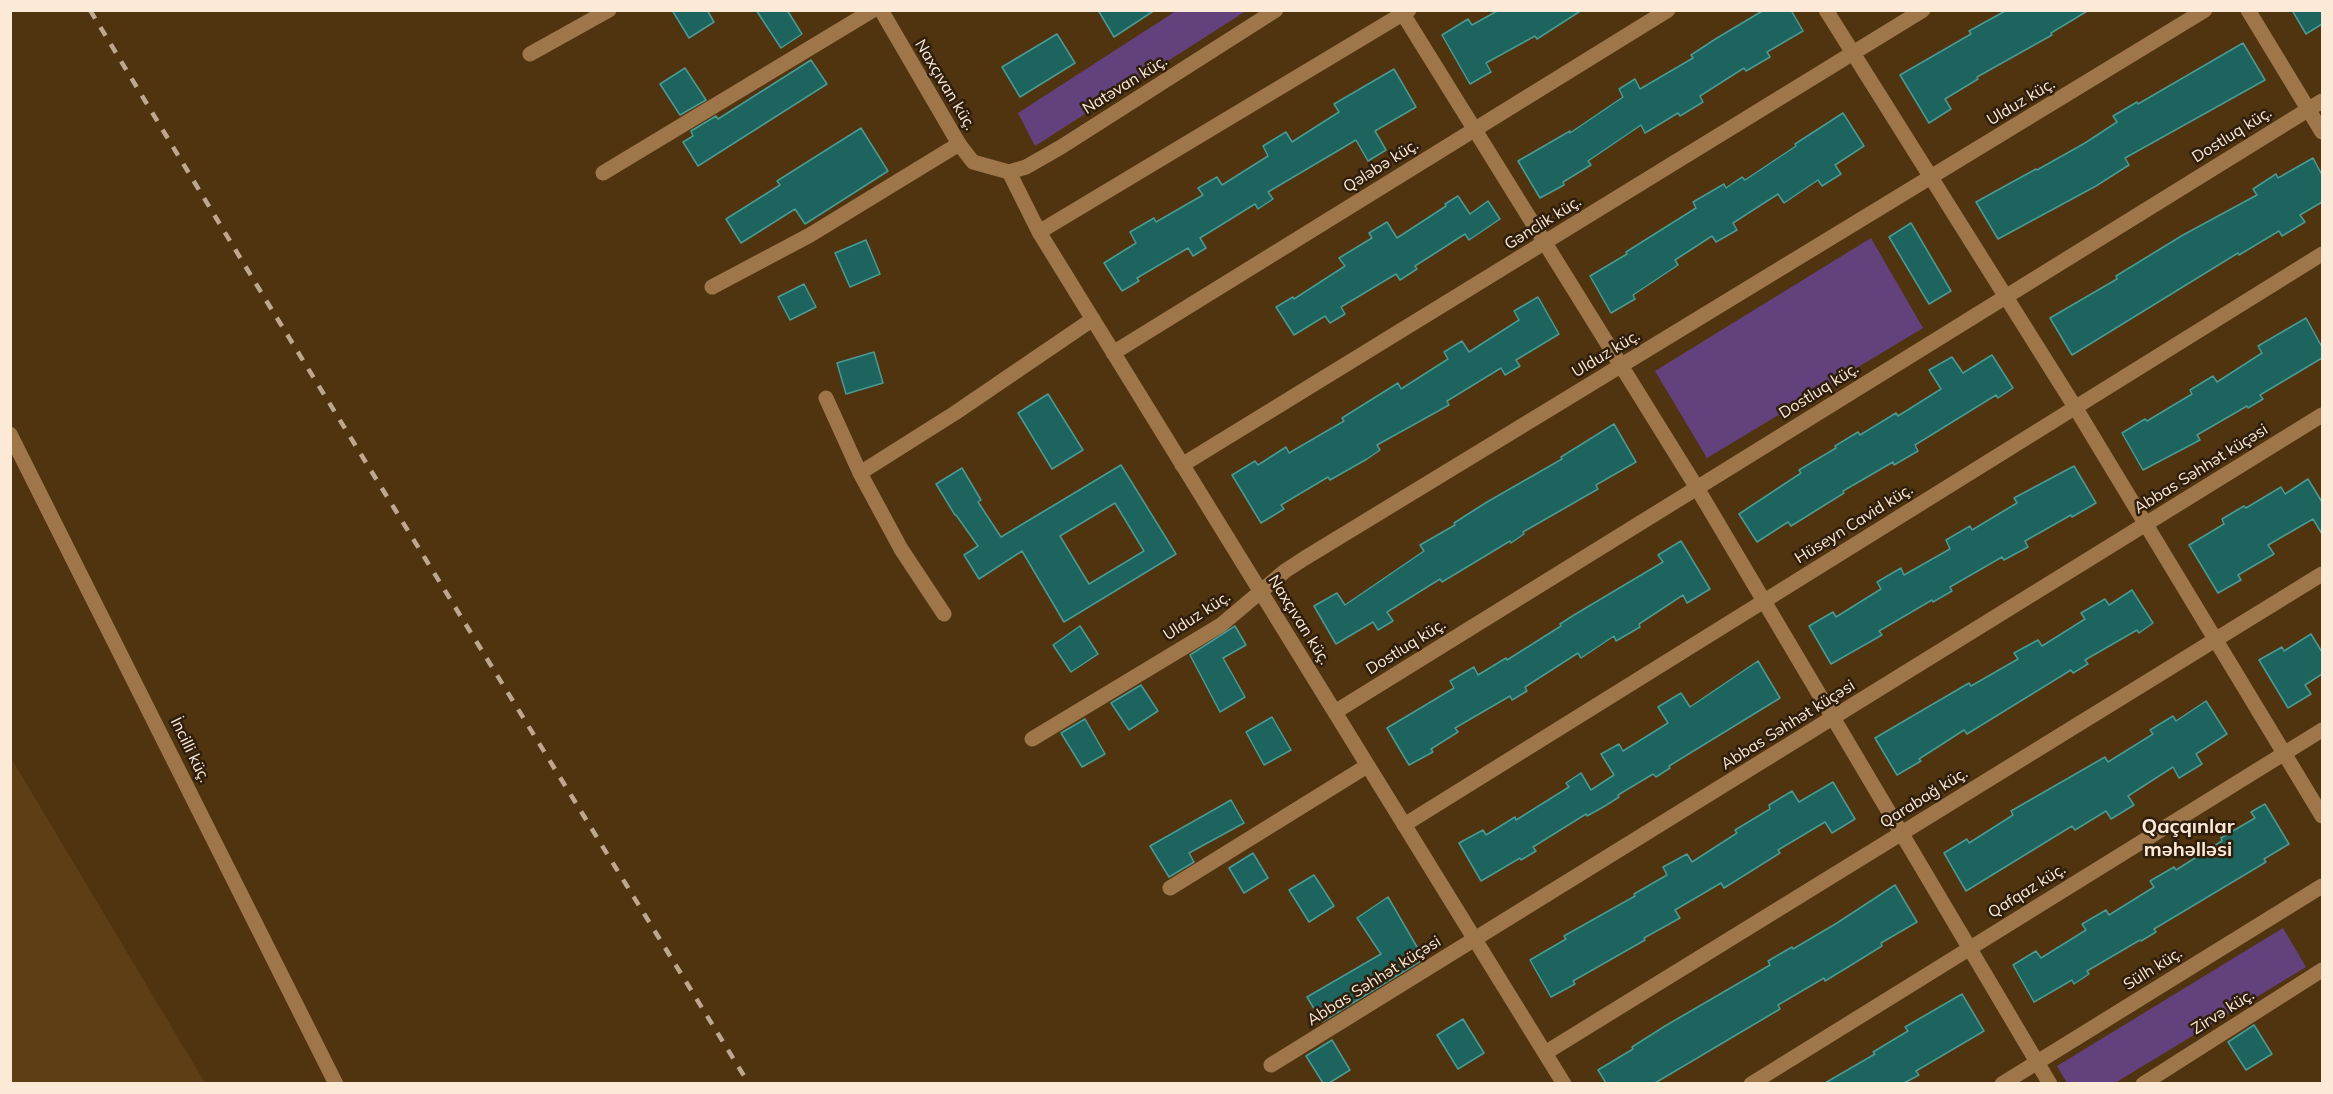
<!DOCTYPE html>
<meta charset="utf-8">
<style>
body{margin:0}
#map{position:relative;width:2333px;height:1094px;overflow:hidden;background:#503410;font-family:Mulish,sans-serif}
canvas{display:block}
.frame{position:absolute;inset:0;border:12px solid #fcead7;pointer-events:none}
</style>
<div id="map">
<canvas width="2333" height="1094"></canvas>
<div class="frame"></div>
</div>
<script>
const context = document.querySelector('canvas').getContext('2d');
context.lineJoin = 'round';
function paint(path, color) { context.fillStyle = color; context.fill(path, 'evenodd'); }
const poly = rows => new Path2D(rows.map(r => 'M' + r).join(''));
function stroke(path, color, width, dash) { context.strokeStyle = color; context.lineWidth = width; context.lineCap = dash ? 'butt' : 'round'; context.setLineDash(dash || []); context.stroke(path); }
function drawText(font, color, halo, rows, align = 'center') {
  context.font = font + ' Mulish,sans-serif'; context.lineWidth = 5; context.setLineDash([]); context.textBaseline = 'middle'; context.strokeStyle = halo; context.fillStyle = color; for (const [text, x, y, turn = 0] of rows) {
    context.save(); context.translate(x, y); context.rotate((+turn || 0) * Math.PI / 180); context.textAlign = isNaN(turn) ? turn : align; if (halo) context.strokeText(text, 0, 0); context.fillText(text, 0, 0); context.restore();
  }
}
const built = poly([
 [11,758,205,1083,11,1083]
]);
const green = poly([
 [1176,11,1246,11,1035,146,1018,113],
 [1871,238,1923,328,1707,458,1655,371],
 [2283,928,2306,967,2115,1083,2067,1083,2057,1066]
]);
const building = poly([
 [672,10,707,10,714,22,689,38,672,10],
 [756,10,787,10,802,34,781,48,756,10],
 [1098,10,1155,10,1114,37,1098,10],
 [1499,10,1582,10,1537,39,1535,36,1486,63,1491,72,1470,84,1442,35,1468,19,1472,25,1499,10],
 [1764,10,1791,10,1803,31,1767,52,1770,57,1746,71,1744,68,1700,96,1703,102,1680,116,1678,113,1645,133,1641,125,1588,161,1591,165,1563,182,1564,185,1540,198,1518,161,1570,131,1570,133,1623,97,1619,89,1635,79,1640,89,1693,58,1691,55,1717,38,1764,10],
 [2007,10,2089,10,2051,33,2052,35,1977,77,1978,79,1945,99,1951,109,1929,123,1900,75,1971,34,1969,31,2007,10],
 [2292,10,2322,10,2322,24,2306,34,2292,10],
 [1057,34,1075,63,1020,97,1002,67,1057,34],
 [2243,43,2265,80,2125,158,2129,165,2096,186,1998,239,1976,202,2036,169,2037,170,2085,143,2117,122,2113,116,2137,102,2138,104,2243,43],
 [811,60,827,84,698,166,683,142,693,136,691,131,716,116,718,119,811,60],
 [685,68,706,100,680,115,660,84,685,68],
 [1394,69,1416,107,1375,131,1386,150,1368,161,1356,140,1268,192,1273,199,1258,209,1255,204,1200,238,1206,248,1193,256,1188,248,1137,278,1139,281,1122,291,1104,263,1136,243,1130,232,1154,218,1156,222,1203,195,1198,188,1217,177,1222,185,1268,156,1263,146,1286,132,1292,142,1339,112,1334,104,1394,69],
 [1843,113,1864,146,1835,165,1841,174,1822,186,1818,180,1784,203,1778,194,1733,223,1737,230,1716,242,1712,236,1675,260,1678,265,1633,295,1635,299,1611,313,1590,276,1627,254,1626,252,1696,208,1693,202,1724,184,1726,188,1742,177,1745,180,1796,146,1795,144,1843,113],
 [861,128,888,171,805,224,795,209,741,243,726,219,780,185,777,181,861,128],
 [2313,158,2322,175,2322,202,2300,215,2305,222,2282,236,2279,231,2239,255,2238,253,2072,355,2050,318,2117,279,2116,276,2183,235,2257,195,2253,189,2276,174,2278,178,2313,158],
 [1458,196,1470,214,1488,201,1500,219,1469,240,1465,234,1415,266,1417,269,1400,280,1396,274,1341,307,1345,314,1330,323,1325,316,1294,335,1276,307,1293,297,1294,299,1345,266,1339,258,1372,238,1369,233,1387,222,1397,238,1446,206,1445,204,1458,196],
 [1911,223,1951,291,1929,304,1889,237,1911,223],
 [866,240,880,274,850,287,835,253,866,240],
 [804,284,816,307,790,320,778,297,804,284],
 [1538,297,1559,334,1516,360,1520,366,1505,375,1501,368,1447,401,1449,405,1377,445,1380,450,1367,459,1330,480,1328,477,1281,505,1284,509,1261,523,1232,475,1255,461,1258,465,1286,447,1289,453,1344,421,1342,418,1398,383,1401,389,1448,359,1444,352,1462,341,1469,352,1519,320,1514,311,1538,297],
 [2306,318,2322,347,2322,358,2260,395,2263,399,2248,408,2247,406,2197,435,2200,440,2143,470,2122,433,2145,419,2147,421,2192,394,2190,390,2213,376,2217,382,2262,353,2258,346,2306,318],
 [874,352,883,383,846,394,837,363,874,352],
 [1992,355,2013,388,1998,398,1996,395,1915,445,1918,451,1894,465,1893,462,1843,491,1844,493,1791,526,1788,522,1757,542,1739,514,1801,473,1799,470,1836,448,1835,446,1858,432,1860,435,1896,413,1898,416,1941,389,1929,370,1952,357,1963,373,1992,355],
 [1048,394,1083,450,1052,469,1018,413,1048,394],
 [1614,424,1636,462,1596,485,1598,489,1523,532,1524,534,1511,543,1510,541,1442,582,1440,579,1387,612,1393,621,1378,630,1373,622,1336,644,1314,606,1337,593,1345,605,1424,551,1420,545,1455,525,1454,523,1487,502,1562,459,1561,457,1614,424],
 [1121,465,1176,554,1064,622,1022,551,979,579,964,555,978,546,956,515,955,515,936,484,962,468,981,500,978,502,1001,537,1121,465],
 [1115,503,1144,551,1089,584,1060,536,1115,503],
 [2074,466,2096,503,2072,517,2071,515,2025,541,2028,547,2004,560,2002,557,1950,587,1952,591,1933,602,1932,600,1879,631,1882,635,1831,664,1809,626,1833,612,1836,617,1881,589,1877,582,1901,568,1904,575,1950,549,1946,540,1970,526,1972,530,2017,503,2014,498,2074,466],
 [2308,479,2322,502,2322,534,2313,519,2268,545,2274,554,2238,575,2241,580,2218,593,2189,545,2224,524,2222,519,2244,506,2246,508,2281,487,2285,494,2308,479],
 [1681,541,1710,589,1687,603,1683,595,1639,624,1640,627,1616,641,1614,636,1581,658,1578,653,1525,687,1527,691,1512,700,1510,696,1455,728,1458,732,1431,749,1433,752,1409,765,1387,728,1454,688,1450,681,1474,667,1478,675,1506,658,1507,660,1561,626,1560,624,1574,615,1663,562,1658,555,1681,541],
 [2132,590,2153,623,2139,633,2137,630,2085,660,2088,664,2073,673,2071,670,1967,734,1964,730,1919,759,1921,761,1897,775,1875,738,1969,683,1971,686,2018,659,2014,653,2038,640,2042,646,2085,619,2081,613,2105,599,2109,605,2132,590],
 [1080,626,1098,654,1071,672,1053,645,1080,626],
 [1235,626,1246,645,1223,658,1245,697,1220,712,1190,655,1235,626],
 [2311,634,2322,652,2322,674,2305,685,2311,694,2288,708,2259,660,2282,647,2284,651,2311,634],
 [1758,661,1780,698,1669,766,1670,768,1656,777,1653,774,1618,795,1619,797,1605,806,1587,816,1586,814,1533,847,1536,851,1521,860,1520,858,1481,881,1459,843,1483,830,1486,835,1515,817,1516,820,1569,787,1566,783,1581,773,1591,790,1614,775,1601,754,1619,744,1623,751,1668,723,1658,707,1681,693,1690,707,1758,661],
 [1141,685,1158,711,1129,730,1111,703,1141,685],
 [2206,701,2227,734,2196,754,2202,764,2179,778,2173,767,2128,796,2134,805,2111,819,2106,811,2075,830,2072,826,1966,891,1944,853,1967,839,1969,843,2013,815,2011,811,2105,757,2108,762,2153,734,2150,730,2173,716,2176,721,2206,701],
 [1272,717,1291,750,1264,765,1246,732,1272,717],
 [1085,719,1105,754,1082,767,1061,733,1085,719],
 [1833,782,1855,819,1832,833,1825,822,1778,850,1780,853,1724,888,1721,883,1675,910,1680,918,1644,938,1645,940,1573,981,1575,984,1551,997,1530,960,1566,939,1564,936,1635,896,1634,894,1667,875,1663,867,1687,854,1692,862,1737,833,1735,830,1770,809,1769,805,1792,791,1799,802,1833,782],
 [1231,800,1244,823,1189,853,1194,862,1169,877,1150,846,1231,800],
 [2265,804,2289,844,2264,859,2266,862,2154,929,2156,932,2141,941,2140,940,2087,971,2089,974,2074,984,2072,980,2034,1002,2013,965,2036,951,2041,958,2086,930,2082,924,2106,910,2109,915,2154,887,2150,881,2174,867,2176,870,2222,841,2221,838,2255,818,2251,812,2265,804],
 [1253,853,1268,878,1244,893,1229,868,1253,853],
 [1314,875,1334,906,1309,922,1289,890,1314,875],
 [1895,885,1917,922,1881,943,1882,946,1848,967,1825,981,1824,978,1778,1005,1780,1009,1655,1083,1606,1083,1598,1070,1633,1049,1632,1047,1665,1026,1770,965,1768,961,1792,947,1793,949,1837,923,1895,885],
 [1388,897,1424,959,1322,1022,1307,997,1381,954,1357,918,1388,897],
 [1962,994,1984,1031,1916,1071,1919,1075,1904,1083,1825,1083,1875,1054,1873,1052,1908,1031,1905,1027,1962,994],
 [1463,1019,1484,1053,1458,1069,1437,1035,1463,1019],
 [2254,1025,2272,1054,2246,1070,2228,1042,2254,1025],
 [1332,1040,1350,1070,1329,1083,1323,1083,1306,1056,1332,1040]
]);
const street = poly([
 [1826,10,2075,407,2322,816],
 [2248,10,2322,132],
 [1403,14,1697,488,2050,1084],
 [530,54,609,10],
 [1009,172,1039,232,1564,1084],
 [603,173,873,10],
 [1039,232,1409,10],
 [712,287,810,235,959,144],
 [1113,353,1668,10],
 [826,398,860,473,901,549,944,614],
 [10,434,336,1084],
 [1182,465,1923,10],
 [860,473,955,413,1093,319],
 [1335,712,2322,101],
 [1032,739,1221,625,1285,571,1305,558,2205,10],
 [1404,825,2322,254],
 [1170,888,1367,766],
 [1545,1053,2322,574],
 [1271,1065,2322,415],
 [1751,1084,2322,730],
 [2002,1084,2322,886],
 [2143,1084,2322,970]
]);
const secondary = poly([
 [881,10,959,144,973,162,1009,172,1026,167,1061,147,1276,10]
]);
const rail = poly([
 [90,10,264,297,749,1084]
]);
const streetNames = [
 ["Naxçıvan küç.",945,85,59],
 ["Natəvan küç.",1125,85,-32],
 ["Ulduz küç.",2021,102,-31],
 ["Dostluq küç.",2232,135,-32],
 ["Qələbə küç.",1381,166,-32],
 ["Gənclik küç.",1543,223,-32],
 ["Ulduz küç.",1606,354,-31],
 ["Dostluq küç.",1819,391,-32],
 ["Abbas Səhhət küçəsi",2201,469,-32],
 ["Hüseyn Cavid küç.",1854,524,-32],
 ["Ulduz küç.",1197,616,-33],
 ["Naxçıvan küç.",1299,620,58],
 ["Dostluq küç.",1406,647,-32],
 ["Abbas Səhhət küçəsi",1788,725,-32],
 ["İncilli küç.",190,750,64],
 ["Qarabağ küç.",1924,798,-32],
 ["Qafqaz küç.",2027,891,-32],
 ["Sülh küç.",2153,969,-32],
 ["Abbas Səhhət küçəsi",1374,981,-32],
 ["Zirvə küç.",2223,1012,-32]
];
const quarterNames = [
 ["Qaçqınlar",2188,827],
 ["məhəlləsi",2188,850]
];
paint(built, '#5e3e15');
paint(green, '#63417d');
paint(building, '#1d635e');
stroke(building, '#4a9b94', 1.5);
stroke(street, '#9e7649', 15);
stroke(secondary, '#9e7649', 15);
stroke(rail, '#bda78e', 4.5, [10, 10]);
drawText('16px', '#fcead7', '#2e1e0b', streetNames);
drawText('bold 20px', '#fcead7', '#2e1e0b', quarterNames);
</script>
